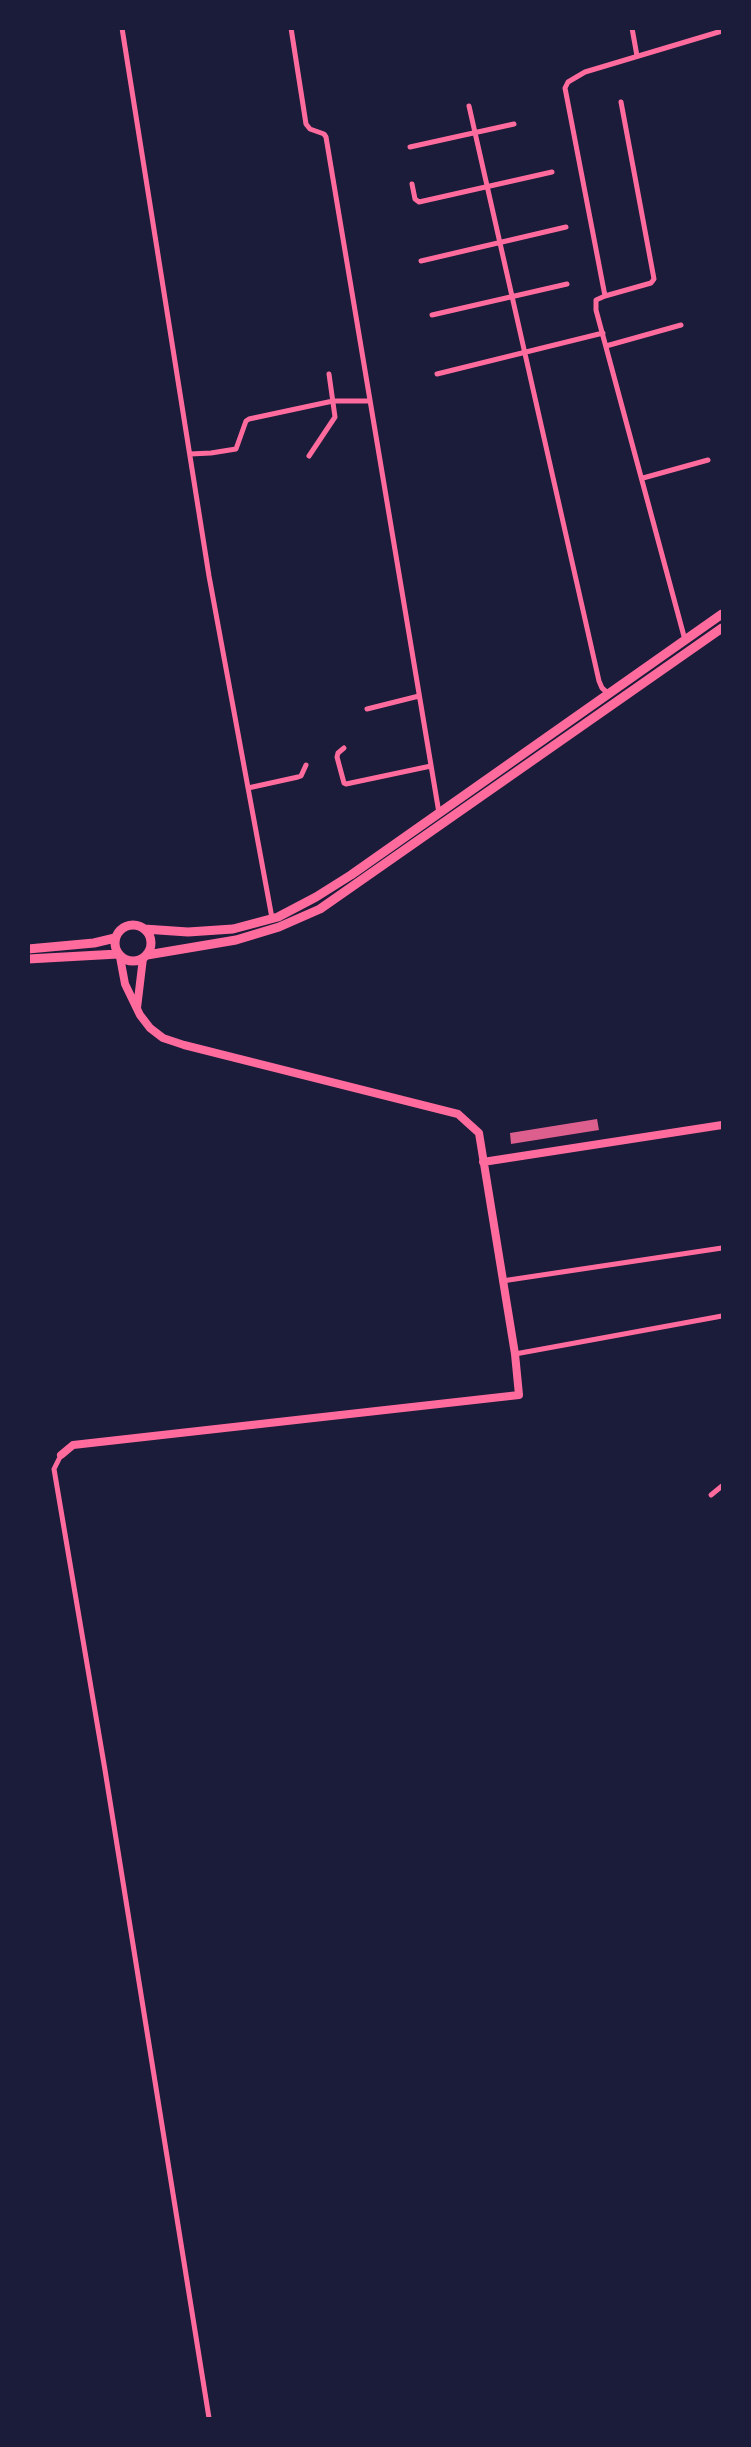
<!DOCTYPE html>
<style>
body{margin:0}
#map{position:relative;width:751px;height:2447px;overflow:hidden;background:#1b1b3a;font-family:"Archivo Narrow",sans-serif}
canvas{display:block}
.frame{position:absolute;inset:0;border:30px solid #1b1b3a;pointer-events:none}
</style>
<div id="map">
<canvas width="751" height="2447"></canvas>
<div class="frame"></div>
</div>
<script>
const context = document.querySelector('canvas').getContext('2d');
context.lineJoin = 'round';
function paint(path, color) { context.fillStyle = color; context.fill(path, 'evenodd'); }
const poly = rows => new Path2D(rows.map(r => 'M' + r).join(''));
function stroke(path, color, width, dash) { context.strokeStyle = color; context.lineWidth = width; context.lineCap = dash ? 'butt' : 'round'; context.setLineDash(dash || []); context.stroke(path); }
const building = poly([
 [597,1119,599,1130,511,1144,510,1133]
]);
const minor = poly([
 [122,28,209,576,272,918],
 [291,28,306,124,310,129,324,134,326,137,439,813],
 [632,28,637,56],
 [469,106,599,681,602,688,609,694],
 [410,147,514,124],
 [412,184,415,199,419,202,552,172],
 [421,261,566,227],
 [605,296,651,283,654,279,621,102],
 [432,315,567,284],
 [606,346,681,325],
 [437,374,603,333],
 [190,454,211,453,236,449,246,421,249,419,333,401,370,401],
 [309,456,335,417,329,374],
 [643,478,708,460],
 [685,640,596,310,596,300,605,296,565,88,568,82,585,72,722,31],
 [367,709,419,696],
 [344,748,338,753,337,757,344,783,346,784,431,766],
 [248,788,298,777,301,776,306,765],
 [502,1281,722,1248],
 [515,1354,722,1316],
 [61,1455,54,1469,105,1770,209,2418],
 [711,1495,722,1486]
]);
const secondary = poly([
 [137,1008,143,958],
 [483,1162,722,1125],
 [61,1455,73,1445,519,1395,515,1354,479,1133,458,1114,184,1045,163,1038,150,1028,140,1015,125,984,120,957]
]);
const trunk = poly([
 '115 943a18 18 0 1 1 36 0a18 18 0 1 1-36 0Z',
 [144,929,188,932,233,929,278,917,316,897,351,875,722,614],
 [28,949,94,943,115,938],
 [147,955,236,940,279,927,320,909,722,628],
 [28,959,118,954]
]);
paint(building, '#dd5f8e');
stroke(minor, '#ff6b9d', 5);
stroke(secondary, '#ff6b9d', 8);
stroke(trunk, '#ff6b9d', 9);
</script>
